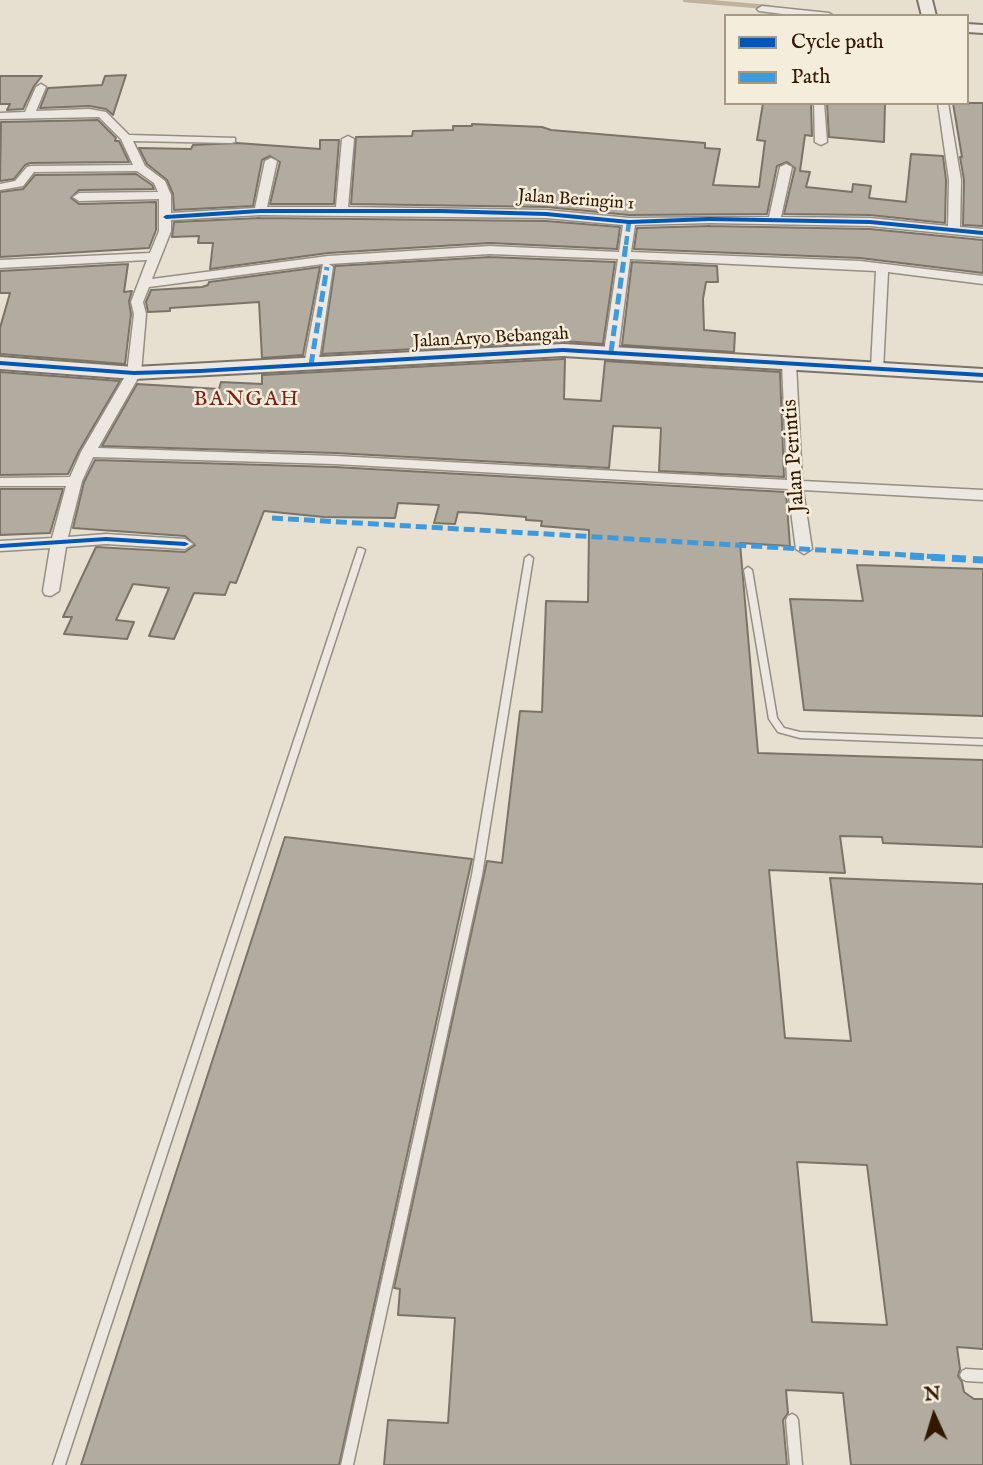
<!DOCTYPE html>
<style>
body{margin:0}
#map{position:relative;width:983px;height:1465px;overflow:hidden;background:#e7e0d1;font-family:"IM FELL English",serif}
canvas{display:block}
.legend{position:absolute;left:724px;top:14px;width:245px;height:91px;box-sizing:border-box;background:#f5eddc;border:2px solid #a79884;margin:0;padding:9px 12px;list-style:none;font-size:21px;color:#321800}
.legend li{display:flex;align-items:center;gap:14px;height:35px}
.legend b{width:35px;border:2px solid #a79884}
.north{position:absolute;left:899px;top:1381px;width:70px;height:70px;-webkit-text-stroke:5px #f5eddc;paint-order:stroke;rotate:356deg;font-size:19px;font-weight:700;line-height:28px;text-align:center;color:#321800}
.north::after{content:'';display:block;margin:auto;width:24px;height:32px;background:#321800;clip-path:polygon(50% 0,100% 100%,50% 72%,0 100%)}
</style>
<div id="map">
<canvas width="983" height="1465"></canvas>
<ul class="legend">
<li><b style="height:9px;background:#0057b8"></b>Cycle path</li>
<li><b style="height:9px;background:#3e9adc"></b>Path</li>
</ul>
<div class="north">N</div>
</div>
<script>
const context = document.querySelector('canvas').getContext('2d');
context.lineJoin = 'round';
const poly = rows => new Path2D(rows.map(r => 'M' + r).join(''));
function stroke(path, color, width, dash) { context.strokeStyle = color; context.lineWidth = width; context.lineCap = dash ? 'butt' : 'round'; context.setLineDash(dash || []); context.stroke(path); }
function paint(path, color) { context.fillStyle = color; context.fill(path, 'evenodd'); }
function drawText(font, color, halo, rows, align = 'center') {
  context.font = font + ' "IM FELL English",serif'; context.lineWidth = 5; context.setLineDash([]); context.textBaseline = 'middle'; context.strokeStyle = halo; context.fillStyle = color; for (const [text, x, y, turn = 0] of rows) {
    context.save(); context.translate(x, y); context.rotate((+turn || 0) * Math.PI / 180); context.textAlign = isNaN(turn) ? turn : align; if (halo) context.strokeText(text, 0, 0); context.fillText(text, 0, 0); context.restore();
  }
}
const stream = poly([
 [685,0,768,7]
]);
const building = poly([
 [126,75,113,115,106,109,89,106,40,108,48,88,102,85,105,76,126,75],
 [0,76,42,76,34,86,23,109,7,110,10,104,0,104,0,76],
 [763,103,811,103,812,136,805,135,800,171,810,172,806,187,852,192,853,184,871,186,869,198,906,202,911,154,943,156,946,180,945,223,870,215,784,214,795,168,787,162,777,166,767,214,629,215,546,207,351,204,356,137,412,136,413,131,453,130,453,126,472,126,472,124,542,127,551,130,705,143,705,148,720,149,713,185,759,187,765,141,757,140,763,103],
 [827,103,885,103,884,142,829,137,827,103],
 [953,103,983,103,983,226,963,225,964,180,960,157,962,157,953,103],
 [98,120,116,138,115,141,119,141,129,162,30,163,25,165,14,179,0,181,1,122,98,120],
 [320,140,339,140,334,204,270,204,280,162,270,156,262,160,253,206,174,210,173,194,167,180,147,164,139,148,191,149,193,145,237,143,320,149,320,140],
 [136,174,152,185,154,189,79,190,71,198,79,204,156,202,156,230,149,248,0,257,0,192,23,189,35,175,136,174],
 [260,218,546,221,620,227,617,249,490,243,328,253,210,269,213,243,198,243,199,236,172,237,174,222,260,218],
 [710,226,870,229,983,240,983,273,860,258,634,249,637,228,710,226],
 [490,257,615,262,603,344,563,341,322,354,335,266,490,257],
 [632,262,717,266,718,282,706,282,703,299,704,330,735,333,734,352,622,345,632,262],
 [128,264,124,292,132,291,129,301,131,314,125,364,0,354,0,328,10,293,0,293,0,271,128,264],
 [320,267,303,355,262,358,259,302,170,308,170,311,148,312,146,302,151,290,202,287,208,285,209,282,320,267],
 [563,359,565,359,564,399,601,401,605,361,780,372,784,477,659,471,661,428,613,426,609,468,335,453,102,446,137,384,219,389,221,382,262,384,262,375,563,359],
 [0,372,120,381,79,451,68,474,0,475,0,372],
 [95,460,335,467,786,492,790,546,740,543,758,753,983,760,983,847,883,843,882,837,840,836,845,873,769,870,785,1038,851,1041,830,878,983,884,983,1349,957,1347,960,1369,958,1376,962,1382,964,1392,974,1399,983,1399,983,1465,851,1465,843,1393,786,1390,788,1413,783,1420,787,1465,384,1465,388,1420,448,1423,455,1318,398,1315,400,1289,394,1288,487,861,502,863,520,711,542,712,546,601,588,602,589,530,541,526,542,521,526,520,526,517,477,513,458,512,455,524,434,523,439,505,398,503,395,518,324,517,264,511,236,583,230,582,225,595,194,593,174,639,149,636,169,588,133,584,116,620,134,622,127,639,64,634,72,617,63,617,96,547,185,552,195,545,185,536,73,528,84,482,95,460],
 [797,1162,867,1165,887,1325,812,1322,797,1162],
 [0,489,63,489,50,533,0,535,0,489],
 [857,565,983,569,983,716,804,710,790,599,863,601,857,565],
 [285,837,472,859,339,1465,81,1465,285,837]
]);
const lane = poly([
 [358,548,361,548,365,550,65,1465,53,1465,358,548],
 [529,555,533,558,482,875,353,1465,341,1465,472,875,525,558,529,555],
 [748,567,752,570,777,718,784,728,800,732,983,739,983,745,800,738,778,732,769,719,744,570,748,567],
 [966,1369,983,1370,983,1382,966,1381,962,1379,960,1375,962,1371,966,1369],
 [792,1414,796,1416,798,1420,802,1465,790,1465,786,1420,788,1416,792,1414]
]);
const street = poly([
 [762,6,829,13,834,16,799,16,759,11,757,9,762,6],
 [41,84,46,87,36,111,89,109,106,112,129,135,235,138,235,142,231,143,133,141,145,166,165,181,171,195,171,213,255,208,265,161,271,158,277,161,267,207,336,207,342,139,348,136,354,139,348,207,546,210,629,218,769,217,780,167,786,164,792,167,781,217,870,218,948,226,949,180,938,103,948,103,961,180,960,227,983,229,983,237,870,226,710,223,635,225,631,252,860,261,983,276,983,284,888,272,883,370,878,371,871,367,876,271,630,259,618,352,611,356,604,352,618,259,490,254,329,264,333,267,318,365,311,369,304,365,323,264,149,287,143,302,146,314,141,373,98,448,335,456,787,480,782,363,789,359,796,363,802,481,983,490,983,500,803,490,812,549,804,554,796,549,788,489,335,464,93,457,82,481,68,537,106,534,185,539,193,544,185,549,106,544,66,547,59,591,51,596,45,595,43,591,50,548,0,551,0,541,52,538,66,486,0,486,0,478,70,477,81,452,127,373,134,314,131,302,147,260,0,268,0,260,150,253,159,231,159,199,79,201,73,197,79,193,158,192,154,183,137,171,34,172,23,186,0,190,0,184,15,181,27,167,31,166,133,165,121,139,99,117,0,119,0,113,25,112,36,87,41,84],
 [260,215,546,218,623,225,619,252,490,246,328,256,152,279,171,231,171,220,260,215],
 [814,103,824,103,827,142,821,145,815,142,814,103]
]);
const secondary = poly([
 [918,0,932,0,936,16,922,16,918,0],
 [967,24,983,25,983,33,967,32,967,24],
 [563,344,983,369,983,381,563,356,134,379,0,369,0,357,134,367,563,344]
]);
const quietFar2 = poly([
 [626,245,629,222]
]);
const quietFar1 = poly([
 [611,352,626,244],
 [311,365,327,267],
 [272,518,940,557]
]);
const quiet = poly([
 [910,556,983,560]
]);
const cycleway = poly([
 [260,209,440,209,546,212,629,220,710,217,870,220,983,231,983,235,870,224,710,221,629,224,546,216,440,213,260,213,166,219,163,217,166,215,260,209],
 [563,348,983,373,983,377,563,352,200,373,134,375,0,365,0,361,134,371,200,369,563,348],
 [106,537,185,542,189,544,185,546,106,541,0,548,0,544,106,537]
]);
const farStreetnames = [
 ["Jalan Beringin 1",576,201,4],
 ["Jalan Aryo Bebangah",491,339,-3]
];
const farQuarternames = [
 ["BANGAH",247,401]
];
const streetNames = [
 ["Jalan Perintis",795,456,-94]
];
stroke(stream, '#c0b29c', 4.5);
paint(building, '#b2aba0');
stroke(building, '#7b7367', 2);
stroke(lane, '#958e82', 3);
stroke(street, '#958e82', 3);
stroke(secondary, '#7b7367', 4);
paint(lane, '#ece8e1');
paint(street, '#ece8e1');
paint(secondary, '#ece8e1');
stroke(quietFar2, '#3e9adc', 4.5, [9, 4.5]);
stroke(quietFar1, '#3e9adc', 5, [11, 5]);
stroke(quiet, '#3e9adc', 7, [14, 7]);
paint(cycleway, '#0057b8');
drawText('18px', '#321800', '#f5eddc', farStreetnames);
context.letterSpacing = '2px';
drawText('21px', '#7a1f14', '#f5eddc', farQuarternames);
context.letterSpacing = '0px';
drawText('21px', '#321800', '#f5eddc', streetNames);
</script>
